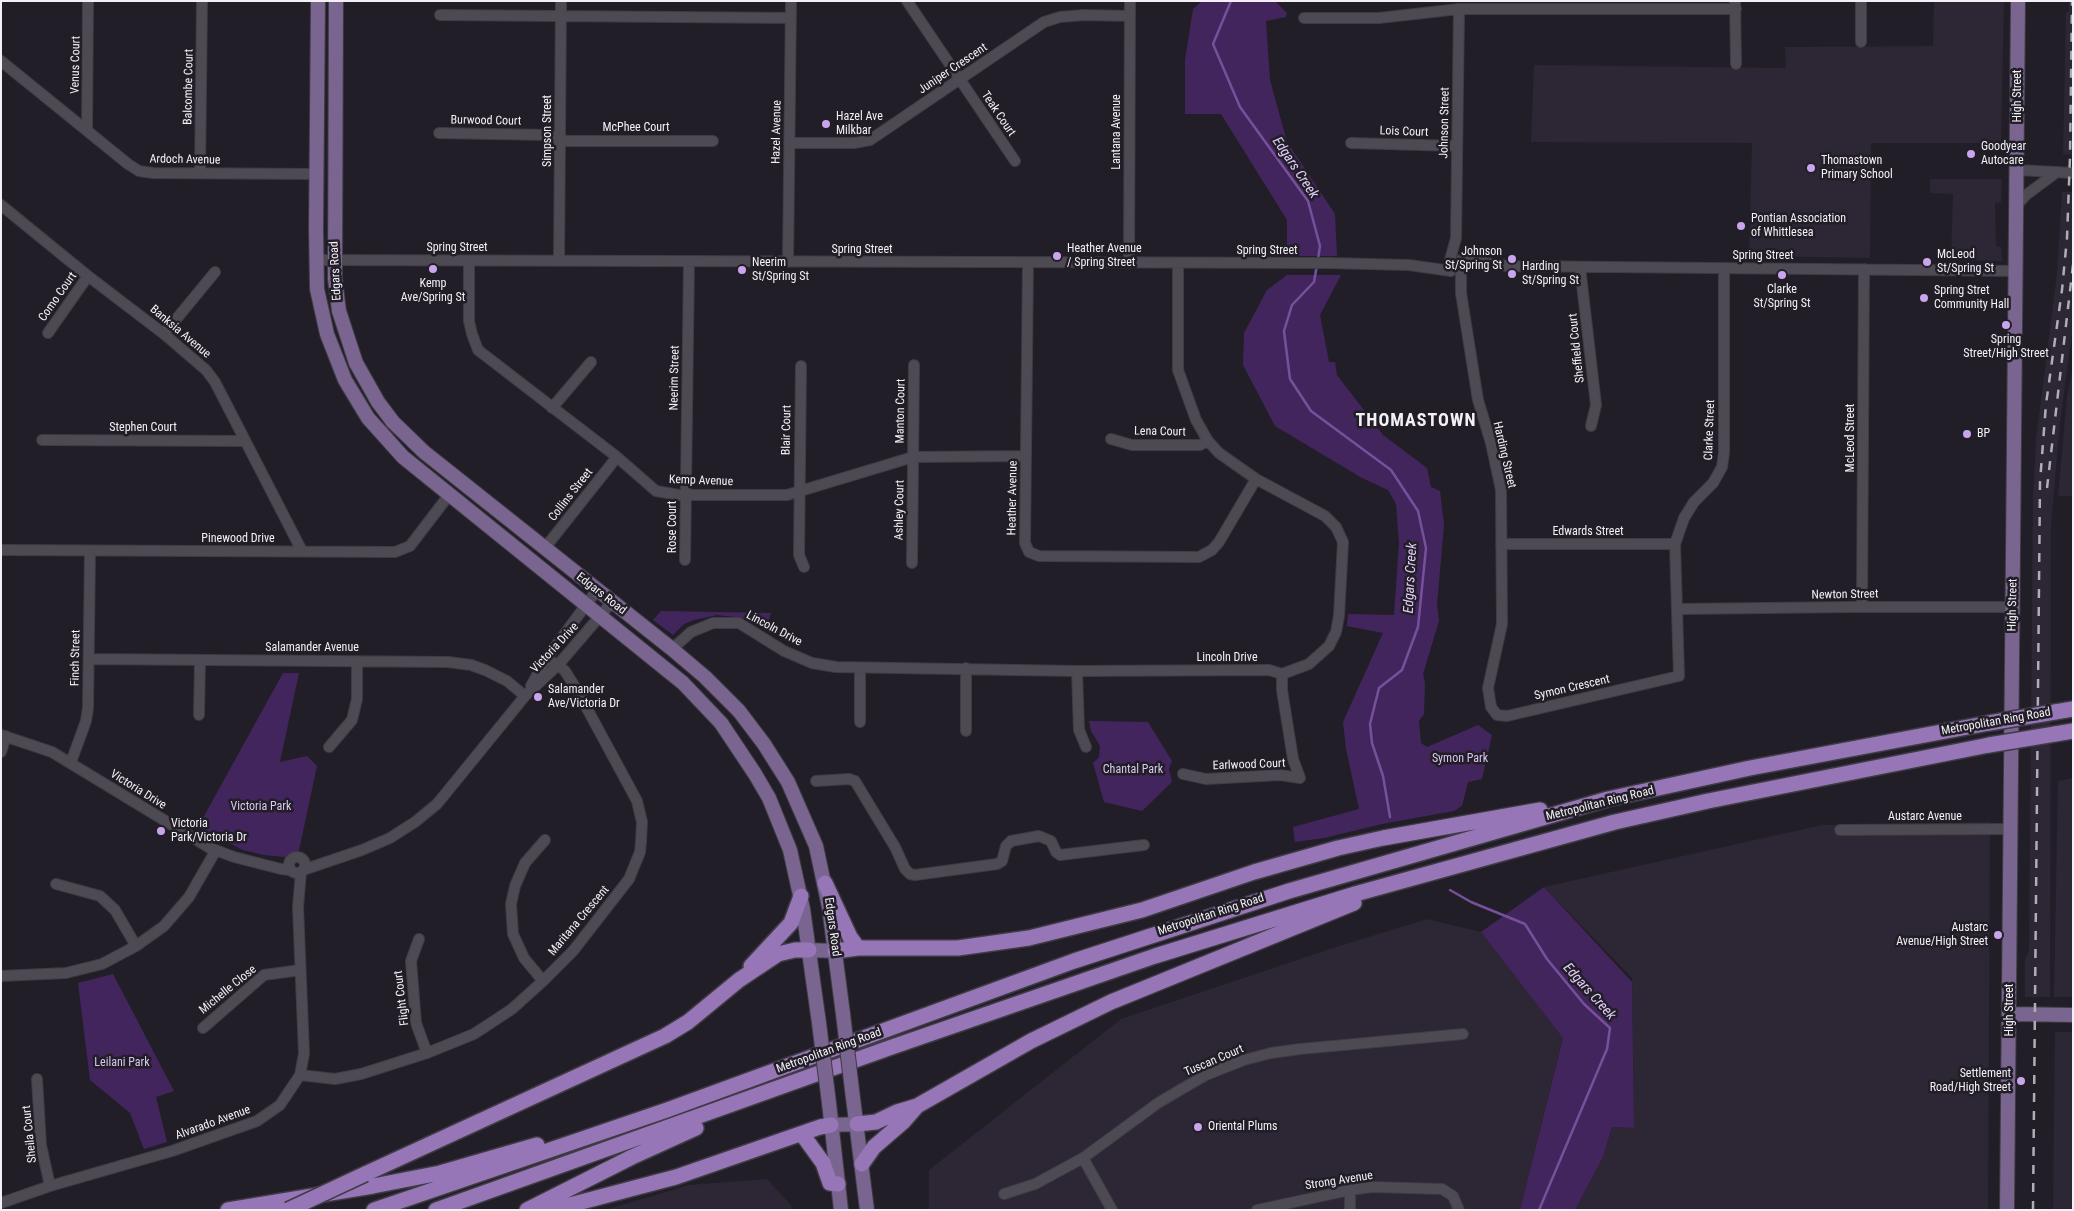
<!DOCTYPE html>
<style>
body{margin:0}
#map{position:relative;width:2074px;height:1211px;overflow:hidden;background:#221e27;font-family:"Roboto Condensed",sans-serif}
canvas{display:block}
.frame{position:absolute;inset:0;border:2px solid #f3f0f6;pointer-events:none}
</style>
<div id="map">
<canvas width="2074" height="1211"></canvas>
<div class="frame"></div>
</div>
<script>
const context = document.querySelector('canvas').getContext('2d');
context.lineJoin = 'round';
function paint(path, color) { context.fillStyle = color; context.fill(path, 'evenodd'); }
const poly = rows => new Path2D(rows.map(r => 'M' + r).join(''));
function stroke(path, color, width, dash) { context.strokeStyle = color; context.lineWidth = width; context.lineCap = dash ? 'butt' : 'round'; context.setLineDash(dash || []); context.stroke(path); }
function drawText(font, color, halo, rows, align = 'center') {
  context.font = font + ' "Roboto Condensed",sans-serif'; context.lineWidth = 5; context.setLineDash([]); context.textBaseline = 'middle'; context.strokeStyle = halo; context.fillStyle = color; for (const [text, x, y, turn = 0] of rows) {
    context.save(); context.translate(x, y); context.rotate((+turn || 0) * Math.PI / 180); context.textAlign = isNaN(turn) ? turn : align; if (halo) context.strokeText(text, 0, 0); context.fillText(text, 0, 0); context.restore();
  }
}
const built = poly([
 [1934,1,2004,1,2001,143,1871,143,1870,258,1749,256,1752,143,1531,142,1534,65,1786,68,1785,47,1933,46],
 [2069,1,2073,1,2073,155,2063,154,2066,12,2069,12],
 [1930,179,2002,179,2001,202,1995,203,1996,246,2001,247,2002,261,1951,260,1953,194,1930,193],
 [2062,192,2073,192,2073,325,2060,423,2051,524,2050,997,2025,997,2025,960,2029,950,2033,499,2036,439,2057,274],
 [2073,367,2073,496,2058,496,2067,397],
 [2073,778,2073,997,2054,997,2058,781],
 [1990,822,1988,1210,1575,1210,1603,1157,1612,1127,1634,1128,1632,978,1544,887,1822,825],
 [1427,919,1481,932,1563,1037,1520,1210,929,1210,929,1170,1121,1019,1336,947],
 [2055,1032,2073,1032,2073,1210,2053,1210],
 [767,1179,791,1205,792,1210,605,1210,689,1185]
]);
const green = poly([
 [1202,1,1275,1,1287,13,1286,17,1266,21,1270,80,1287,142,1335,214,1337,256,1287,256,1287,220,1221,114,1185,114,1185,60,1193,9],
 [1287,275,1341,275,1320,315,1329,362,1335,362,1337,375,1383,435,1427,468,1431,487,1440,491,1444,525,1437,605,1439,621,1423,674,1425,683,1424,714,1419,721,1421,743,1427,747,1478,725,1492,735,1482,779,1468,782,1462,806,1454,811,1382,824,1324,838,1295,842,1293,827,1359,809,1346,749,1343,722,1383,633,1347,626,1348,614,1394,615,1399,543,1396,504,1388,490,1362,478,1275,426,1243,365,1244,333,1267,290],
 [661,611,771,613,767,626,752,619,717,615,694,620,684,624,673,635,653,620],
 [283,673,299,673,280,762,307,756,317,766,298,855,285,857,264,855,243,850,198,827],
 [1089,721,1148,722,1172,761,1169,769,1172,782,1142,811,1104,802,1093,763,1099,757,1100,746,1091,731],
 [1544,887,1632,982,1634,1128,1612,1127,1603,1157,1575,1210,1520,1210,1563,1038,1481,932],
 [113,974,174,1091,156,1097,167,1142,144,1149,130,1113,90,1080,78,983]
]);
const stream = poly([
 [1231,1,1213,44,1240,107,1308,201,1320,246,1318,259],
 [1317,265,1314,282,1292,305,1284,331,1290,379,1311,411,1391,470,1418,511,1426,548,1418,627,1402,670,1379,688,1370,724,1372,743,1383,776,1390,817],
 [1450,890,1471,902,1525,924,1547,959,1584,1004,1610,1028,1607,1049,1539,1210]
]);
const minor = poly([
 [907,1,1015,161],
 [1735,1,1736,64],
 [440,15,791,18],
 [1304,18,1379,18,1459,9,1736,9],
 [1861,42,1861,1],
 [1,61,128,164,139,171,153,173,316,174],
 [87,130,88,1],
 [439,133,549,135,560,140,568,141,713,141],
 [789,143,854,143,870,140,1044,22,1060,17,1083,15,1130,16],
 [1351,143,1457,146],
 [2018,170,2073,173],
 [200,173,202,1],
 [1,205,88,276,164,334,206,370,215,382,302,551],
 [2017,205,2026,195,2057,172],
 [316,260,1328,263,1409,265,1451,271],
 [1450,260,1456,238,1459,9],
 [1461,260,1508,266,2017,271],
 [469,261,469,321,472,334,478,350,617,457,656,491,679,495,787,495,913,457,1026,456],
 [559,261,561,1],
 [788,262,791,1],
 [1028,263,1025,543,1029,552,1039,556,1199,557,1212,550,1219,542,1256,479],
 [1129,263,1130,1],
 [1580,267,1596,405,1591,426],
 [1461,270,1461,293,1478,400,1491,443,1501,490,1502,624,1488,688,1491,707,1497,715,1507,716,1679,676,1675,544,1684,518,1694,502,1713,483,1722,467,1724,453,1724,268],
 [48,333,88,276],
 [164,334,215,272],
 [801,366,799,555,804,567],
 [552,408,591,362],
 [1111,439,1132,445,1200,445,1208,441],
 [42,440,244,441],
 [1501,544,1675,544],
 [544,549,617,457],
 [1,550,395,552,410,546,449,495],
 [685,560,689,262],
 [912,563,914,365],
 [1862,607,1864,269],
 [1678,609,1851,607,2013,607],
 [672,649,691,632,713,623,739,623,784,651,812,663,836,667,1077,671,1269,670,1282,674,1309,664,1329,646,1336,632,1339,616,1343,542,1336,527,1325,516,1256,479,1219,453,1208,441,1196,420,1178,370,1178,263],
 [89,659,448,662,471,665,485,670,507,681,525,696],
 [860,668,860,722],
 [1077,671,1079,730,1086,747],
 [531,686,546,659,597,590],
 [199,715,200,661],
 [966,731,966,668],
 [1,735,52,752,210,848,234,857,281,869,290,870],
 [329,747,352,720,357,699,357,661],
 [1,752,6,736],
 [71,762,86,721,88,708,90,551],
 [1183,774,1206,779,1280,775,1300,778,1293,759,1282,690,1282,674],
 [816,781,849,779,855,781,895,847,905,869,910,874,915,875,997,864,1002,861,1006,846,1011,841,1039,836,1051,841,1056,852,1060,855,1144,845],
 [1840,830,2011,829],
 '289 865a8 8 0 1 1 16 0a8 8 0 1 1-16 0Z',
 [303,870,362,850,390,838,415,822,437,804,525,696,558,665,612,602],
 [56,884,100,896,115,910,136,946],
 [419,939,411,961,416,1023,427,1053],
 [1,976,66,973,102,964,136,946,164,926,189,897,216,850],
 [543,981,524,958,513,934,511,904,515,886,525,863,545,840],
 [203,1028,264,975,300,970],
 [300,1075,335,1079,361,1074,427,1053,474,1034,512,1009,543,981,573,951,629,879,640,852,641,842,642,822,637,801,577,690,565,671,558,665,546,659],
 [37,1079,41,1145,50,1186],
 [1083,1158,1112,1210],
 [1004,1194,1035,1184,1083,1158,1158,1103,1180,1090,1206,1075,1244,1060,1271,1053,1300,1049,1463,1034],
 [1,1203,50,1186,172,1151,257,1121,280,1105,300,1075,304,1054,298,907,301,872],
 [1257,1210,1350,1190,1372,1187,1442,1189,1453,1196,1459,1210],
 [1350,1210,1350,1190]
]);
const major = poly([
 [318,1,316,229,317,289,327,334,345,380,368,418,403,457,683,683,721,723,755,774,769,798,790,850,803,909,819,1023],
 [336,1,335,279,339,311,356,363,378,402,393,422,424,452,672,649,705,677,739,711,764,744,788,782,816,846,829,907,843,1014],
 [809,950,835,951],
 [2010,1014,2073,1015],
 [852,1090,867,1210],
 [829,1103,841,1210],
 [831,1125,857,1124],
 [2007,1210,2018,1]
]);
const highway = poly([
 [2055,712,2073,709],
 [2055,734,2073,731],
 [825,883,850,937,858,948],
 [835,951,858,948,958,948,1029,938,1142,910,1254,872,1338,848,1383,838,1540,810],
 [751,966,791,923,801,896],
 [857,1124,876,1122,897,1112,917,1106,1031,1041,1111,1002,1354,903],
 [802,1134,823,1163,830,1183,838,1184],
 [862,1164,874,1147,903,1122,917,1106],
 [365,1174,665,1036,688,1022,739,980,778,954,795,950,809,950],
 [228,1210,373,1186,440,1173,537,1145],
 [374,1210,667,1110,1074,961,1289,891,1608,799,1750,768,1989,723],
 [436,1210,889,1048,1155,956,1355,894,1615,822,1708,801,1989,745],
 [527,1210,632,1157,696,1128],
 [551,1210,676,1177,820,1127,831,1125]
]);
const rail = poly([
 [2047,488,2073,265],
 [2033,1210,2040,482,2046,404,2062,290,2067,238,2070,157,2072,1]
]);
const majorBridge = poly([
 [843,1014,852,1090],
 [819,1023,829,1103]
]);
const highwayBridge = poly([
 [1989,723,2055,712],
 [1989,745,2055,734],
 [288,1210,365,1174]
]);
const markers = [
 [826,124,5,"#c9a5ee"],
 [1971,154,5,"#c9a5ee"],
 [1811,168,5,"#c9a5ee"],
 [1741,226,5,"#c9a5ee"],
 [1057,256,5,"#c9a5ee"],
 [1512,259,5,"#c9a5ee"],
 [1927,262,5,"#c9a5ee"],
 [433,269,5,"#c9a5ee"],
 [742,270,5,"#c9a5ee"],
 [1512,274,5,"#c9a5ee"],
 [1782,275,5,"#c9a5ee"],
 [1924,298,5,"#c9a5ee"],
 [2006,325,5,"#c9a5ee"],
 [1967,434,5,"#c9a5ee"],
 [538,697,5,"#c9a5ee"],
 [161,831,5,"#c9a5ee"],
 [1998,935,5,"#c9a5ee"],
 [2021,1081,5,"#c9a5ee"],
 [1198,1127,5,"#c9a5ee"]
];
const streetNames = [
 ["Venus Court",76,65,-89],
 ["Juniper Crescent",953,69,-34],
 ["Balcombe Court",189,87,-89],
 ["High Street",2018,96,-90],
 ["Teak Court",998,114,56],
 ["Burwood Court",486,121,1],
 ["Johnson Street",1445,123,-89],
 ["McPhee Court",636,128],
 ["Simpson Street",548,131,-90],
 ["Hazel Avenue",777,132,-89],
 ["Lantana Avenue",1117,132,-90],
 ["Lois Court",1404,132,2],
 ["Ardoch Avenue",185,160,1],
 ["Spring Street",457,248],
 ["Spring Street",862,250],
 ["Spring Street",1267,251],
 ["Spring Street",1763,256],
 ["Edgars Road",336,271,-93],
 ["Como Court",58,297,-55],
 ["Banksia Avenue",180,332,40],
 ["Sheffield Court",1577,348,-96],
 ["Neerim Street",675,378,-89],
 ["Manton Court",901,411,-89],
 ["Stephen Court",143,428],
 ["Blair Court",787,430,-89],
 ["Clarke Street",1710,430,-88],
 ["Lena Court",1160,432,1],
 ["McLeod Street",1851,438,-90],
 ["Harding Street",1504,455,77],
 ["Kemp Avenue",701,481,2],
 ["Collins Street",571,495,-52],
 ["Heather Avenue",1013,498,-89],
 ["Ashley Court",900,510,-89],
 ["Rose Court",673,527,-90],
 ["Edwards Street",1588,532],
 ["Pinewood Drive",238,539],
 ["Edgars Road",601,594,38],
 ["Newton Street",1845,595,-1],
 ["High Street",2013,605,-89],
 ["Lincoln Drive",774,629,28],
 ["Salamander Avenue",312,648],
 ["Victoria Drive",555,648,-47],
 ["Finch Street",76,658,-89],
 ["Lincoln Drive",1227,658],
 ["Symon Crescent",1572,688,-13],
 ["Metropolitan Ring Road",1996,722,-10],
 ["Earlwood Court",1249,765,-2],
 ["Victoria Drive",138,790,32],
 ["Metropolitan Ring Road",1600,804,-14],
 ["Austarc Avenue",1925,817],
 ["Metropolitan Ring Road",1211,915,-18],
 ["Maritana Crescent",579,921,-50],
 ["Edgars Road",832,927,82],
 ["Michelle Close",228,990,-39],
 ["Flight Court",402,998,-97],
 ["High Street",2010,1010,-90],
 ["Metropolitan Ring Road",829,1051,-20],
 ["Tuscan Court",1214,1061,-23],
 ["Alvarado Avenue",213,1123,-20],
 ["Sheila Court",30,1134,-96],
 ["Strong Avenue",1339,1181,-9]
];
const poiNames = [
 ["Hazel Ave",836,117],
 ["Milkbar",836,131],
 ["Goodyear",1981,147],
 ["Autocare",1981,161],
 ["Thomastown",1821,161],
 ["Primary School",1821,175],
 ["Pontian Association",1751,219],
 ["of Whittlesea",1751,233],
 ["Heather Avenue",1067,249],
 ["/ Spring Street",1067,263],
 ["Johnson",1502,252,"right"],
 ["St/Spring St",1502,266,"right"],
 ["McLeod",1937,255],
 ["St/Spring St",1937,269],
 ["Neerim",752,263],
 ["St/Spring St",752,277],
 ["Harding",1522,267],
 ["St/Spring St",1522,281],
 ["Kemp",433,284,"center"],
 ["Ave/Spring St",433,298,"center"],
 ["Clarke",1782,290,"center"],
 ["St/Spring St",1782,304,"center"],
 ["Spring Stret",1934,291],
 ["Community Hall",1934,305],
 ["Spring",2006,340,"center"],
 ["Street/High Street",2006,354,"center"],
 ["BP",1977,434],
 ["Salamander",548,690],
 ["Ave/Victoria Dr",548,704],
 ["Victoria",171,824],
 ["Park/Victoria Dr",171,838],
 ["Austarc",1988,928,"right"],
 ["Avenue/High Street",1988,942,"right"],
 ["Settlement",2011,1074,"right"],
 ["Road/High Street",2011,1088,"right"],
 ["Oriental Plums",1208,1127]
];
const parkNames = [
 ["Symon Park",1460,759],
 ["Chantal Park",1133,770],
 ["Victoria Park",261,807],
 ["Leilani Park",122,1063]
];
const waterNames = [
 ["Edgars Creek",1295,168,56],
 ["Edgars Creek",1411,578,-87],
 ["Edgars Creek",1589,992,48]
];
const districtNames = [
 ["THOMASTOWN",1416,421]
];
paint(built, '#2d2634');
paint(green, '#43255d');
stroke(stream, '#76509a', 2.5);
stroke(minor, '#3f3b43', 12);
stroke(major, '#3f3b43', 16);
stroke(highway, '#3f3b43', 18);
stroke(minor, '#4e4a53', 10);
stroke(major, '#7a6490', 14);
stroke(highway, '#9776b8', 15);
stroke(rail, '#b0adb4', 2.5, [9, 9]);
stroke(majorBridge, '#3f3b43', 16, []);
stroke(highwayBridge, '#3f3b43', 18, []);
stroke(majorBridge, '#7a6490', 14);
stroke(highwayBridge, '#9776b8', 15);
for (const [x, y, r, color] of markers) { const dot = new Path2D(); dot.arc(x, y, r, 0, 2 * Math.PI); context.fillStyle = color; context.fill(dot); stroke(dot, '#221e27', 2); }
drawText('12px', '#f3f0f6', '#221e27', streetNames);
drawText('12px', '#f3f0f6', '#221e27', poiNames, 'left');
drawText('12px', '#dac7f0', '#221e27', parkNames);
drawText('italic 14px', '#e1cdf7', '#221e27', waterNames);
context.letterSpacing = '1px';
drawText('bold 18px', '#f3f0f6', '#221e27', districtNames);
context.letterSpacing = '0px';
</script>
